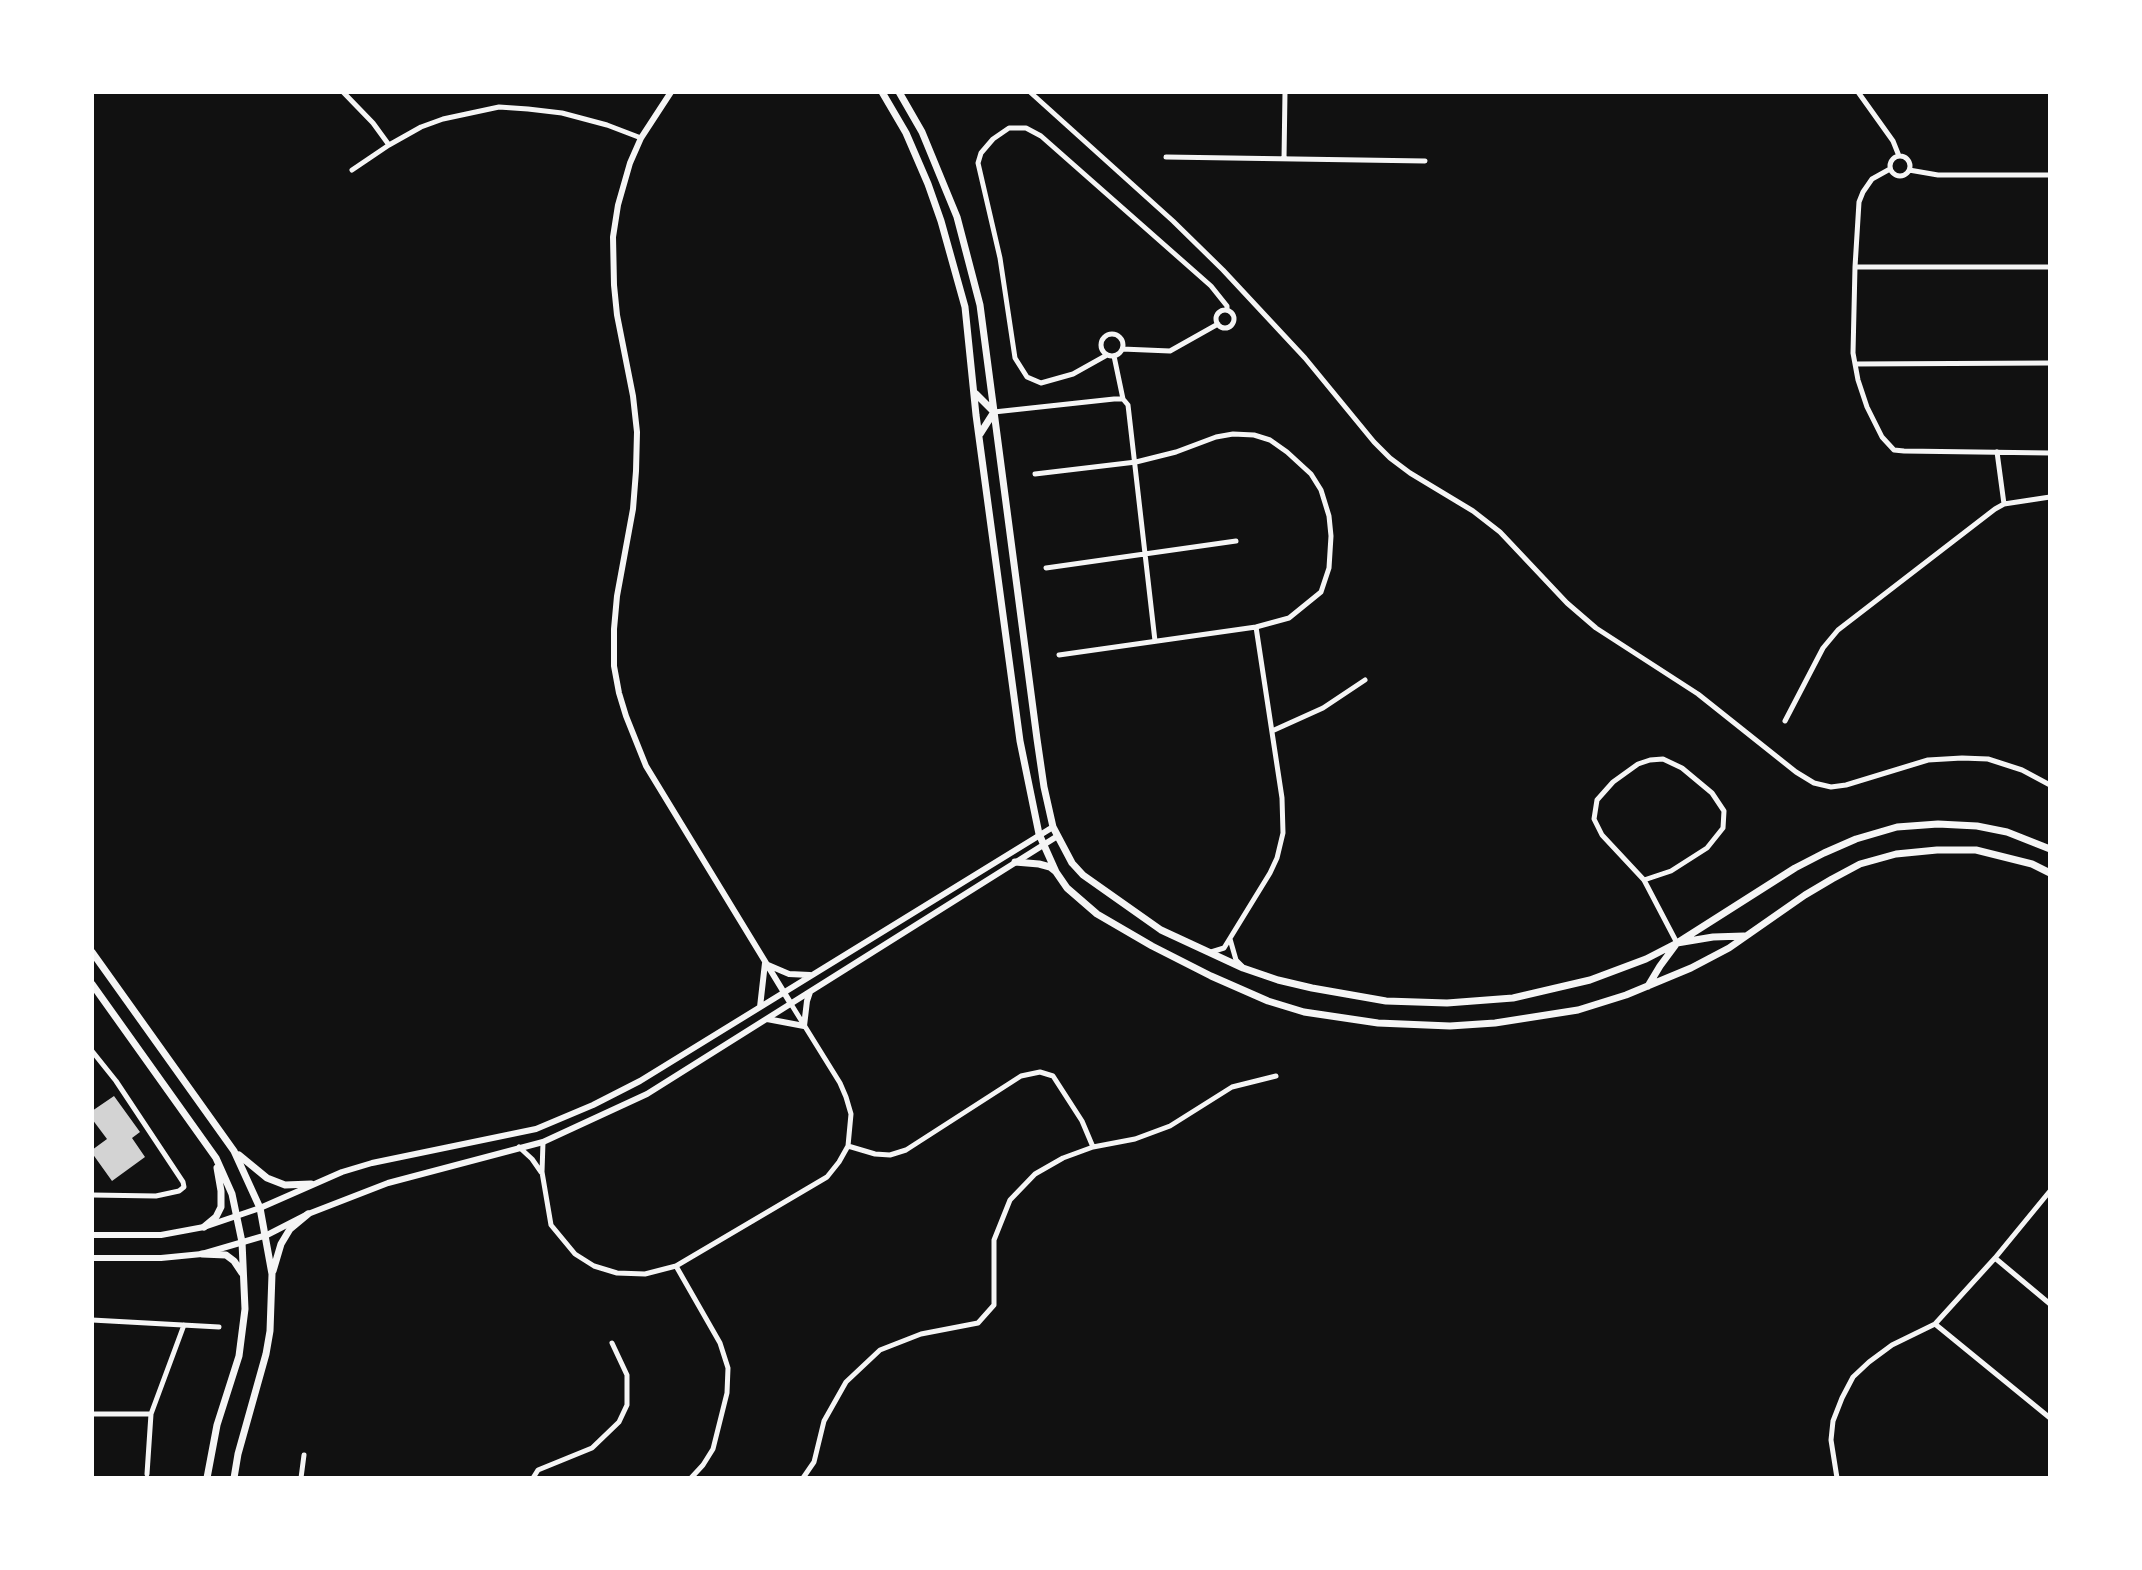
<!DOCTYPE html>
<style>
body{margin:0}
#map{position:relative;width:2142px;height:1570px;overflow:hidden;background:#111;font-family:Helvetica,sans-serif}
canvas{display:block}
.frame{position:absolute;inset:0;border:94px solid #fff;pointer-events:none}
</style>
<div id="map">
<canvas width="2142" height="1570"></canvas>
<div class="frame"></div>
</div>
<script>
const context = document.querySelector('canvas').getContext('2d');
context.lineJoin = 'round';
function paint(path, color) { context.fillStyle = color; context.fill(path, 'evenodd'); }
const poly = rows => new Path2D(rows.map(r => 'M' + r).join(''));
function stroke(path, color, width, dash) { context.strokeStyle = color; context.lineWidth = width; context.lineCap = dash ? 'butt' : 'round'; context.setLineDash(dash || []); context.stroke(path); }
const building = poly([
 [114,1096,140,1132,132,1138,145,1157,112,1181,92,1153,92,1150,107,1139,92,1119,92,1111]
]);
const minor = poly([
 [343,92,373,123,389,145],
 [1030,92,1173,221,1223,270,1305,358,1374,442,1390,458,1410,473,1473,511,1500,532,1567,603,1596,628,1698,694,1796,772,1814,783,1831,787,1846,785,1928,760,1962,758,1988,759,2022,770,2050,785],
 [1858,92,1893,141,1899,156],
 '1890 166a10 10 0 1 1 20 0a10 10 0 1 1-20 0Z',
 [1166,157,1425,161],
 [1284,159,1285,92],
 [1890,169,1872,179,1863,192,1859,202,1855,267,1853,353,1858,380,1867,407,1882,437,1894,450,1904,451,2050,453],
 [352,170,389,145,421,127,443,119,499,107,528,109,562,113,607,125,641,138],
 [1909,170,1938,175,2050,175],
 [1855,267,2050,267],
 '1216 319a9 9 0 1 1 18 0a9 9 0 1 1-18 0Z',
 '1101 345a11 11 0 1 1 22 0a11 11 0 1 1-22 0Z',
 [1122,349,1170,351,1218,324],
 [1107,355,1073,374,1041,383,1027,377,1015,358,1000,258,978,163,981,153,993,139,1009,128,1026,128,1041,136,1211,286,1227,306,1227,310],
 [1114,356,1123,399,1128,405,1155,641],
 [1855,364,2050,363],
 [994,412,1114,399,1123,399],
 [1997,452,2004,504],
 [1035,474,1136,462,1176,452,1216,437,1233,434,1254,435,1270,440,1287,452,1311,474,1321,490,1329,516,1331,536,1329,568,1321,592,1289,618,1256,627,1059,655],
 [1046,568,1236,541],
 [1785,721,1823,648,1838,630,1995,509,2004,504,2050,497],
 [1272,731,1323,708,1365,680],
 [1644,880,1671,871,1707,848,1723,828,1724,811,1712,793,1682,768,1663,759,1650,760,1638,764,1613,782,1597,800,1594,819,1602,835,1644,880,1677,943],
 [1230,939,1236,960,1242,966],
 [1211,952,1224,948,1270,873,1277,858,1283,833,1282,798,1256,627],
 [92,1051,116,1081,183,1182,184,1187,179,1191,156,1196,92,1195],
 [543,1142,542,1172,551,1225,575,1254,594,1266,617,1273,645,1274,676,1266,827,1177,839,1162,848,1146,851,1114,846,1097,840,1083,791,1004],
 [848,1146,875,1154,890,1155,906,1150,1021,1076,1040,1072,1053,1076,1082,1121,1093,1147],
 [519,1147,532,1159,541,1172],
 [1995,1258,2050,1304],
 [676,1266,720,1343,728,1368,727,1393,713,1449,703,1465,691,1478],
 [92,1320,219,1327],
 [1935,1324,2050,1418],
 [92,1414,151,1414],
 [147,1474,151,1414,184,1325],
 [301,1478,304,1455],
 [533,1478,538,1470,592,1448,619,1422,627,1405,627,1375,612,1343],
 [803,1478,814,1462,824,1421,846,1382,880,1350,921,1334,978,1323,994,1305,994,1240,1010,1200,1035,1174,1063,1158,1093,1147,1135,1139,1170,1126,1232,1087,1276,1076],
 [1837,1478,1831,1440,1833,1421,1842,1398,1853,1377,1869,1362,1892,1345,1935,1324,1995,1258,2050,1191]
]);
const tertiary = poly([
 [671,92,641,138,630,163,618,205,613,237,614,285,617,315,633,396,637,432,636,471,633,509,617,596,614,629,614,666,619,693,626,716,646,766,791,1004],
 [768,965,789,974,810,975],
 [760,1007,765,963],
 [767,1019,804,1026,807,1001,810,992],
 [92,1235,161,1235,204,1227,260,1208,342,1172,372,1163,536,1129,593,1105,640,1081,1053,827],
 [92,1258,161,1258,202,1254,267,1235,308,1214,388,1183,543,1142,647,1094,1056,837]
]);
const secondary = poly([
 [882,92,906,133,928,184,941,221,965,307,976,415,1020,741,1039,834,1056,872,1067,888,1097,914,1152,946,1211,976,1268,1001,1304,1012,1378,1023,1450,1026,1495,1023,1578,1010,1626,995,1691,968,1729,948,1805,895,1832,879,1860,864,1896,854,1937,850,1976,850,2032,864,2050,873],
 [899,92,922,132,957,217,980,305,1037,739,1044,787,1053,827,1072,863,1083,875,1161,930,1243,968,1278,980,1312,988,1386,1001,1447,1003,1513,998,1590,980,1646,959,1677,943,1795,868,1824,853,1856,839,1897,827,1938,824,1977,826,2007,832,2050,849],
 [976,394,994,412],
 [980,434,994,412],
 [1015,862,1039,864,1050,867,1055,871],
 [92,952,234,1151,260,1208,272,1274,270,1331,266,1354,238,1454,234,1478],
 [92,984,216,1158,232,1194,242,1242,245,1309,239,1356,217,1425,207,1478],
 [1648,986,1660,966,1677,943,1713,937,1744,936],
 [239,1155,267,1178,285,1185,311,1184],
 [204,1227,216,1217,221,1207,221,1191,217,1168],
 [202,1254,226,1255,234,1261,242,1273],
 [273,1271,281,1244,290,1229,308,1214]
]);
paint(building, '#d3d3d3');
stroke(minor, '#f5f5f5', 5);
stroke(tertiary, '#f5f5f5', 6);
stroke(secondary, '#f5f5f5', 7);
</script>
